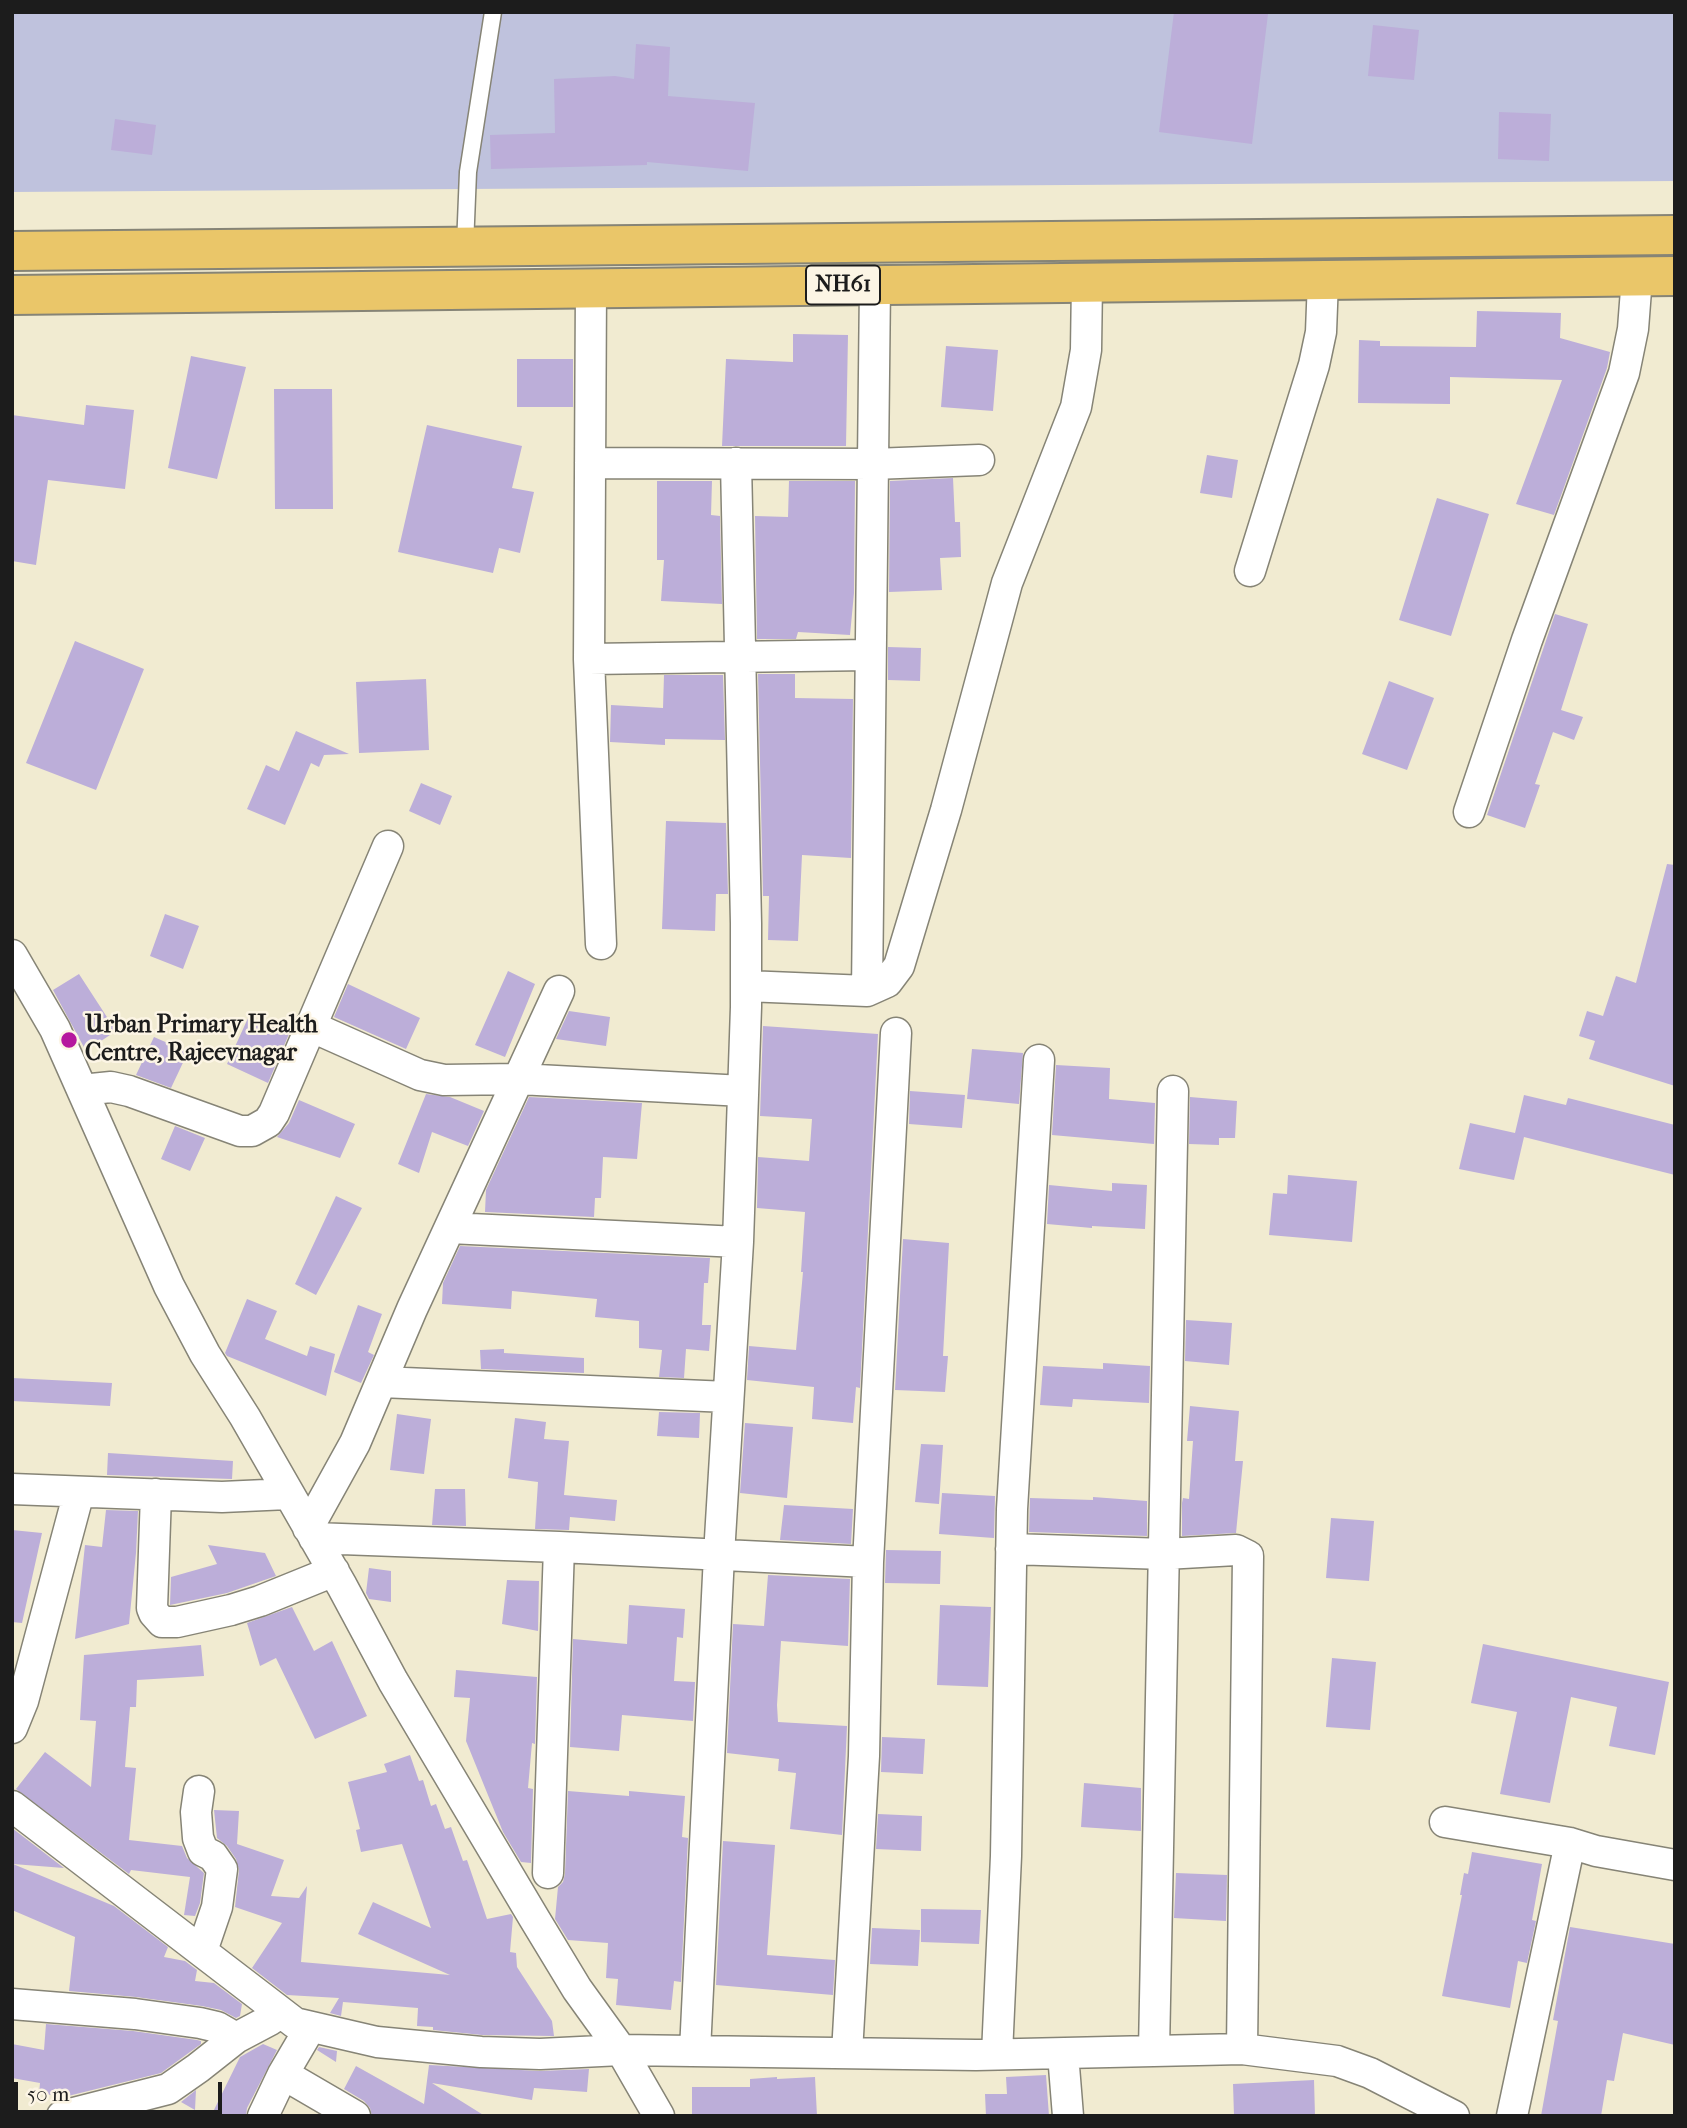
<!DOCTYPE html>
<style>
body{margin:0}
#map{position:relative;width:1687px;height:2128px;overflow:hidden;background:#f1ebd1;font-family:"IM FELL French Canon",serif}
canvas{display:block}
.frame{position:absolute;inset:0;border:14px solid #1c1c1c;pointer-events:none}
.scale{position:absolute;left:14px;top:2082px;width:208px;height:32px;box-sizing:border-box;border:4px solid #1c1c1c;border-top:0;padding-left:9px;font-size:21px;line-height:24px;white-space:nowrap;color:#1c1c1c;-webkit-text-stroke:5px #fcf5e5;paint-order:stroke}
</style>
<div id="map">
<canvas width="1687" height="2128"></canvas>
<div class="frame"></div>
<div class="scale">50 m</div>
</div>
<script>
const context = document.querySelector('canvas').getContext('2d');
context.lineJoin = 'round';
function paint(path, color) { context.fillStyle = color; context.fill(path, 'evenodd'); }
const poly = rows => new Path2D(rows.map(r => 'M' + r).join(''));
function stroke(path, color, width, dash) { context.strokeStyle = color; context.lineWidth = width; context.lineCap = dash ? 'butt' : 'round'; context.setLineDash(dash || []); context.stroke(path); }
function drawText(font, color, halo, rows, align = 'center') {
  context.font = font + ' "IM FELL French Canon",serif'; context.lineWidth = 5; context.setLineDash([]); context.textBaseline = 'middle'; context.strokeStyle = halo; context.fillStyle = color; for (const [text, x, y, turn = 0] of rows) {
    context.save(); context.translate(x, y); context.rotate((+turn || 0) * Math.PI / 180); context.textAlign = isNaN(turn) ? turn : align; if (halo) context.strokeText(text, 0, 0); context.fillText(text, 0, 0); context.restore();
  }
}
const industrial = poly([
 [12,12,1675,12,1675,181,12,192]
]);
const building = poly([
 [1174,12,1251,12,1268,14,1252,144,1159,132],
 [1373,25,1419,30,1414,80,1368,76],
 [636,44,670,47,668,96,755,103,748,171,647,162,647,165,491,169,490,135,555,133,554,79,615,76,634,79],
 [1499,112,1551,114,1549,161,1498,159],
 [115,119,156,125,152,155,111,150],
 [1477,311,1561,313,1560,338,1610,352,1607,368,1554,515,1516,504,1562,380,1450,377,1450,404,1358,403,1359,340,1380,341,1380,346,1476,347],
 [793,334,848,335,846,446,722,446,726,359,793,362],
 [946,346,998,350,993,411,941,407],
 [191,356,246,367,217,479,168,468],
 [517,359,573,359,573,407,517,407],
 [274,389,332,389,333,509,275,509],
 [86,405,134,410,125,489,48,480,36,565,12,561,12,415,84,425],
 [427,425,522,446,512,488,534,492,520,553,499,548,493,573,398,552],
 [1207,455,1238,460,1232,498,1200,493],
 [953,478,955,522,960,522,961,557,940,558,942,590,889,592,890,481],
 [657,481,712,481,711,515,720,516,722,604,661,601,664,560,657,560],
 [789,481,855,481,854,593,850,635,798,632,796,639,757,639,755,516,788,517],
 [1437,498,1489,514,1451,636,1399,620],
 [1555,614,1588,624,1561,710,1583,717,1574,740,1553,732,1535,784,1540,785,1525,828,1487,815],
 [75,641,144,669,96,790,26,763],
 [888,647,921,648,920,681,888,680],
 [758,674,795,674,795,698,853,699,851,858,802,855,798,941,768,940,769,896,763,896],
 [664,675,723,675,725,740,665,739,665,745,610,742,611,705,663,708],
 [426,679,429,750,359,753,356,682],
 [1389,681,1434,698,1407,770,1362,754],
 [296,731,349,754,324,755,319,767,311,763,285,825,247,809,266,765,279,771],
 [421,783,452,796,440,825,409,811],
 [666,821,726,823,728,894,716,894,715,931,662,929],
 [1667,864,1675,865,1675,1086,1589,1059,1595,1041,1579,1036,1587,1011,1603,1016,1616,976,1636,983],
 [165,914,199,926,183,969,150,956],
 [508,971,535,984,505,1057,475,1045],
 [79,974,116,1031,86,1051,53,990],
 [348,984,420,1018,406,1049,334,1017],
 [569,1011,610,1017,606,1046,556,1039],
 [249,1016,289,1034,268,1083,227,1064],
 [763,1026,878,1034,860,1388,856,1387,853,1423,812,1419,814,1387,747,1380,749,1346,796,1350,803,1272,801,1272,805,1212,757,1208,758,1157,809,1161,812,1119,760,1116],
 [154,1037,188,1052,171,1088,136,1075],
 [972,1049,1023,1053,1019,1104,967,1099],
 [1056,1065,1110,1068,1109,1099,1155,1103,1154,1144,1052,1135],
 [910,1091,965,1095,962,1128,909,1124],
 [426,1094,450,1097,484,1111,468,1146,432,1132,419,1173,398,1164],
 [1524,1095,1566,1105,1568,1098,1675,1125,1675,1175,1524,1137,1514,1180,1459,1169,1470,1123,1515,1133],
 [529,1097,642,1103,637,1159,603,1157,601,1198,595,1198,594,1217,485,1212,486,1190],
 [1190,1097,1237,1101,1235,1138,1219,1138,1219,1145,1189,1144],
 [299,1100,355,1124,340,1158,277,1137,289,1123],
 [175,1126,205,1138,190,1171,161,1159],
 [1288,1175,1357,1181,1352,1242,1269,1235,1273,1193,1287,1194],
 [1112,1183,1147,1185,1145,1229,1092,1226,1092,1228,1047,1224,1049,1185,1112,1191],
 [336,1196,362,1208,316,1295,295,1284],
 [903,1239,949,1243,943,1356,948,1356,945,1392,895,1390],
 [460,1246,710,1258,708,1283,704,1283,702,1325,711,1325,709,1351,686,1349,684,1378,659,1377,662,1350,639,1348,639,1321,595,1317,597,1299,512,1291,511,1309,442,1304,443,1283],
 [247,1299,277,1311,265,1339,307,1356,310,1346,335,1354,326,1396,227,1356,225,1353],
 [358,1305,382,1314,368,1352,374,1355,361,1383,334,1372],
 [1186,1320,1232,1323,1229,1365,1185,1361],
 [504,1349,504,1353,584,1358,584,1373,481,1369,480,1350],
 [1103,1363,1150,1366,1149,1403,1073,1399,1072,1407,1040,1405,1043,1366,1103,1369],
 [12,1378,112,1383,110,1406,12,1401],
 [1190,1406,1239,1411,1235,1461,1243,1461,1236,1533,1182,1536,1182,1503,1183,1498,1189,1499,1193,1441,1187,1441],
 [659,1412,700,1413,699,1438,657,1436],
 [397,1414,431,1419,424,1474,390,1470],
 [515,1418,546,1422,544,1439,569,1441,564,1495,617,1500,615,1521,570,1517,569,1530,535,1529,538,1482,508,1478],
 [745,1423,793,1427,787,1498,740,1493],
 [921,1444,943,1445,939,1504,915,1502],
 [108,1453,233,1461,232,1479,107,1475],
 [435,1489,465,1489,466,1526,432,1525],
 [942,1493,995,1496,994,1538,939,1534],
 [1093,1497,1147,1501,1147,1536,1029,1532,1030,1498,1093,1500],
 [784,1505,853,1509,851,1544,780,1540],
 [106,1510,138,1511,136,1553,129,1624,75,1639,85,1545,102,1547],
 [1331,1518,1374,1521,1369,1581,1326,1578],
 [12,1530,42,1533,22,1623,12,1622],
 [208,1545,265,1553,276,1576,227,1593,170,1605,171,1577,217,1564],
 [886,1550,941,1551,940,1584,885,1583],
 [369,1568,391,1571,391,1602,369,1599,366,1593],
 [768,1575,850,1579,848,1646,781,1641,777,1705,778,1722,847,1726,842,1835,790,1829,796,1773,778,1771,779,1759,727,1753,733,1624,764,1626],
 [507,1580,539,1581,538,1631,502,1624],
 [629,1605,685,1609,683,1638,677,1637,674,1681,695,1682,693,1721,622,1715,619,1751,570,1747,573,1639,627,1644],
 [940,1605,991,1607,988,1687,937,1685],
 [292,1607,314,1651,332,1641,367,1716,315,1739,276,1658,260,1666,247,1623],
 [1483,1644,1669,1682,1655,1755,1609,1746,1617,1707,1571,1697,1550,1803,1500,1794,1517,1712,1471,1703],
 [201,1645,204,1676,137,1680,136,1707,130,1707,125,1767,136,1768,129,1840,182,1846,187,1858,204,1873,200,1903,195,1916,184,1915,190,1877,131,1870,129,1874,16,1789,45,1752,91,1787,96,1721,80,1720,84,1655],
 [1332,1658,1376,1662,1370,1730,1326,1727],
 [456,1670,537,1677,535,1744,532,1743,528,1788,533,1789,531,1863,521,1862,503,1832,466,1741,470,1698,454,1697],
 [882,1737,925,1739,923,1774,881,1772],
 [410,1755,419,1781,423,1780,431,1806,436,1804,445,1829,451,1827,463,1861,467,1860,487,1919,511,1914,513,1917,510,1952,516,1953,517,1967,552,2021,554,2036,482,2035,433,2030,433,2027,417,2026,418,2008,343,2002,341,2016,330,2013,339,1998,287,1995,252,1968,282,1923,235,1907,239,1870,236,1859,227,1846,217,1838,214,1810,239,1811,237,1844,284,1860,271,1896,299,1898,307,1886,301,1962,450,1975,358,1934,373,1902,431,1928,402,1844,361,1852,356,1830,360,1829,348,1782,387,1772,384,1764],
 [1084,1783,1141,1788,1141,1831,1081,1827],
 [568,1791,629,1796,629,1791,685,1796,682,1837,688,1838,681,1982,674,1981,671,2010,616,2005,618,1979,606,1978,608,1943,568,1940,555,1919,558,1887,563,1882,565,1874],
 [878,1814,922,1816,921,1851,876,1849],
 [12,1828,64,1868,13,1864,114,1906,168,1947,164,1957,185,1961,197,1970,195,1981,214,1983,242,2004,240,2016,236,2018,221,2010,202,2006,136,1997,69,1991,75,1937,12,1910],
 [723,1841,775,1845,767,1955,835,1960,833,1995,716,1985],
 [1472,1852,1542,1864,1532,1920,1536,1921,1527,1963,1518,1961,1510,2008,1442,1996,1462,1895,1460,1895,1464,1873,1468,1874],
 [1176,1873,1227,1875,1226,1921,1174,1918],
 [921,1909,981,1910,979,1944,921,1942],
 [1570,1927,1675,1944,1675,2045,1623,2033,1614,2081,1607,2080,1601,2116,1541,2116,1558,2021,1553,2020],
 [872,1928,920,1930,918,1966,870,1964],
 [46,2024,133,2031,197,2040,201,2041,201,2044,161,2073,68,2096,39,2094,40,2083,12,2078,12,2044,44,2050],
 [263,2044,277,2050,247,2108,246,2116,211,2116,240,2057],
 [319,2047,337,2051,336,2062,317,2050],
 [429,2065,539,2071,589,2069,587,2092,534,2088,532,2100,432,2083,485,2116,372,2116,370,2108,364,2101,344,2089,356,2066,424,2104],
 [1046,2075,1049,2116,986,2116,985,2094,1007,2094,1006,2077],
 [777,2077,777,2079,815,2077,817,2116,692,2116,692,2087,750,2087,750,2079],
 [1314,2080,1315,2116,1234,2116,1233,2084],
 [196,2090,195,2110,181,2102]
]);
const lane = poly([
 [465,246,468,172,493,12]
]);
const street = poly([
 [591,287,589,659,869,655],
 [590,463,873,464,979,460],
 [1250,571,1314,365,1321,332,1323,280],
 [589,659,601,944],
 [1469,812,1527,640,1624,373,1633,329,1637,277],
 [12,955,55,1029,169,1286,205,1354,245,1417,342,1586,393,1681,534,1918,577,1989,621,2050,659,2116],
 [746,986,867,991,887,982,899,966,946,810,1007,583,1076,407,1086,350,1087,282],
 [867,991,875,285],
 [310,1026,420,1075,444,1080,519,1079,743,1091],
 [82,1090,111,1087,129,1091,240,1131,252,1131,268,1122,274,1113,388,846],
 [450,1228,738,1242],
 [381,1382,728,1397],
 [12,1489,222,1497,288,1494],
 [156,1494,152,1608,154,1613,162,1622,177,1622,231,1610,260,1601,334,1571],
 [308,1528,355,1443,412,1309,559,991],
 [314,1538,559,1547,868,1562],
 [1011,1549,1165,1554,1236,1550,1248,1556,1242,2049],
 [12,1728,23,1701,79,1492],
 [199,1791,196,1812,198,1838,203,1851,213,1856,222,1869,217,1907,202,1951],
 [12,1806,295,2023,377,2042,481,2052,540,2054,621,2050,976,2055,1242,2049,1337,2061,1370,2073,1454,2116],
 [1445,1822,1570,1843],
 [548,1873,559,1547],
 [12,2004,135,2014,200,2023,217,2027,236,2038],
 [695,2051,719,1555,738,1242,746,1007,746,923,736,463],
 [1154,2051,1173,1091],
 [847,2053,864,1756,868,1562,896,1033],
 [997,2054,1006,1856,1012,1509,1039,1060],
 [1063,2054,1068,2116],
 [283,2074,355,2116],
 [62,2116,168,2089,198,2068,236,2038,270,2020,276,2009],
 [263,2116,283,2074,310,2028],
 [1512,2116,1570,1843,1596,1851,1675,1865]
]);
const highway = poly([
 [12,251,1675,235],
 [12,295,1675,276]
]);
const markers = [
 [69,1040,9,"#b5179e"]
];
const shields = [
 [843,285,74]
];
const shieldNames = [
 ["NH61",843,285]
];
const poiNames = [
 ["Urban Primary Health",85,1026],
 ["Centre, Rajeevnagar",85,1054]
];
paint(industrial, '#bfc2dd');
paint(building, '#bcaed9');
stroke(lane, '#868476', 19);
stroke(street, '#868476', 33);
stroke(highway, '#868476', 42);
stroke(lane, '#fff', 16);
stroke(street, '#fff', 30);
stroke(highway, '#eac669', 38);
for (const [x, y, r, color] of markers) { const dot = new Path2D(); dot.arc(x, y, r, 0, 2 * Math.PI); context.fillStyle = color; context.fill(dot); stroke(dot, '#fcf5e5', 2.5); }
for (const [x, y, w] of shields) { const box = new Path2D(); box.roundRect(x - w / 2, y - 19.5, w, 39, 5); context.fillStyle = '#fcf5e5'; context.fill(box); stroke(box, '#1c1c1c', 2); }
drawText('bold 23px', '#1c1c1c', null, shieldNames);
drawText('bold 24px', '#1c1c1c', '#fcf5e5', poiNames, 'left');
</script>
